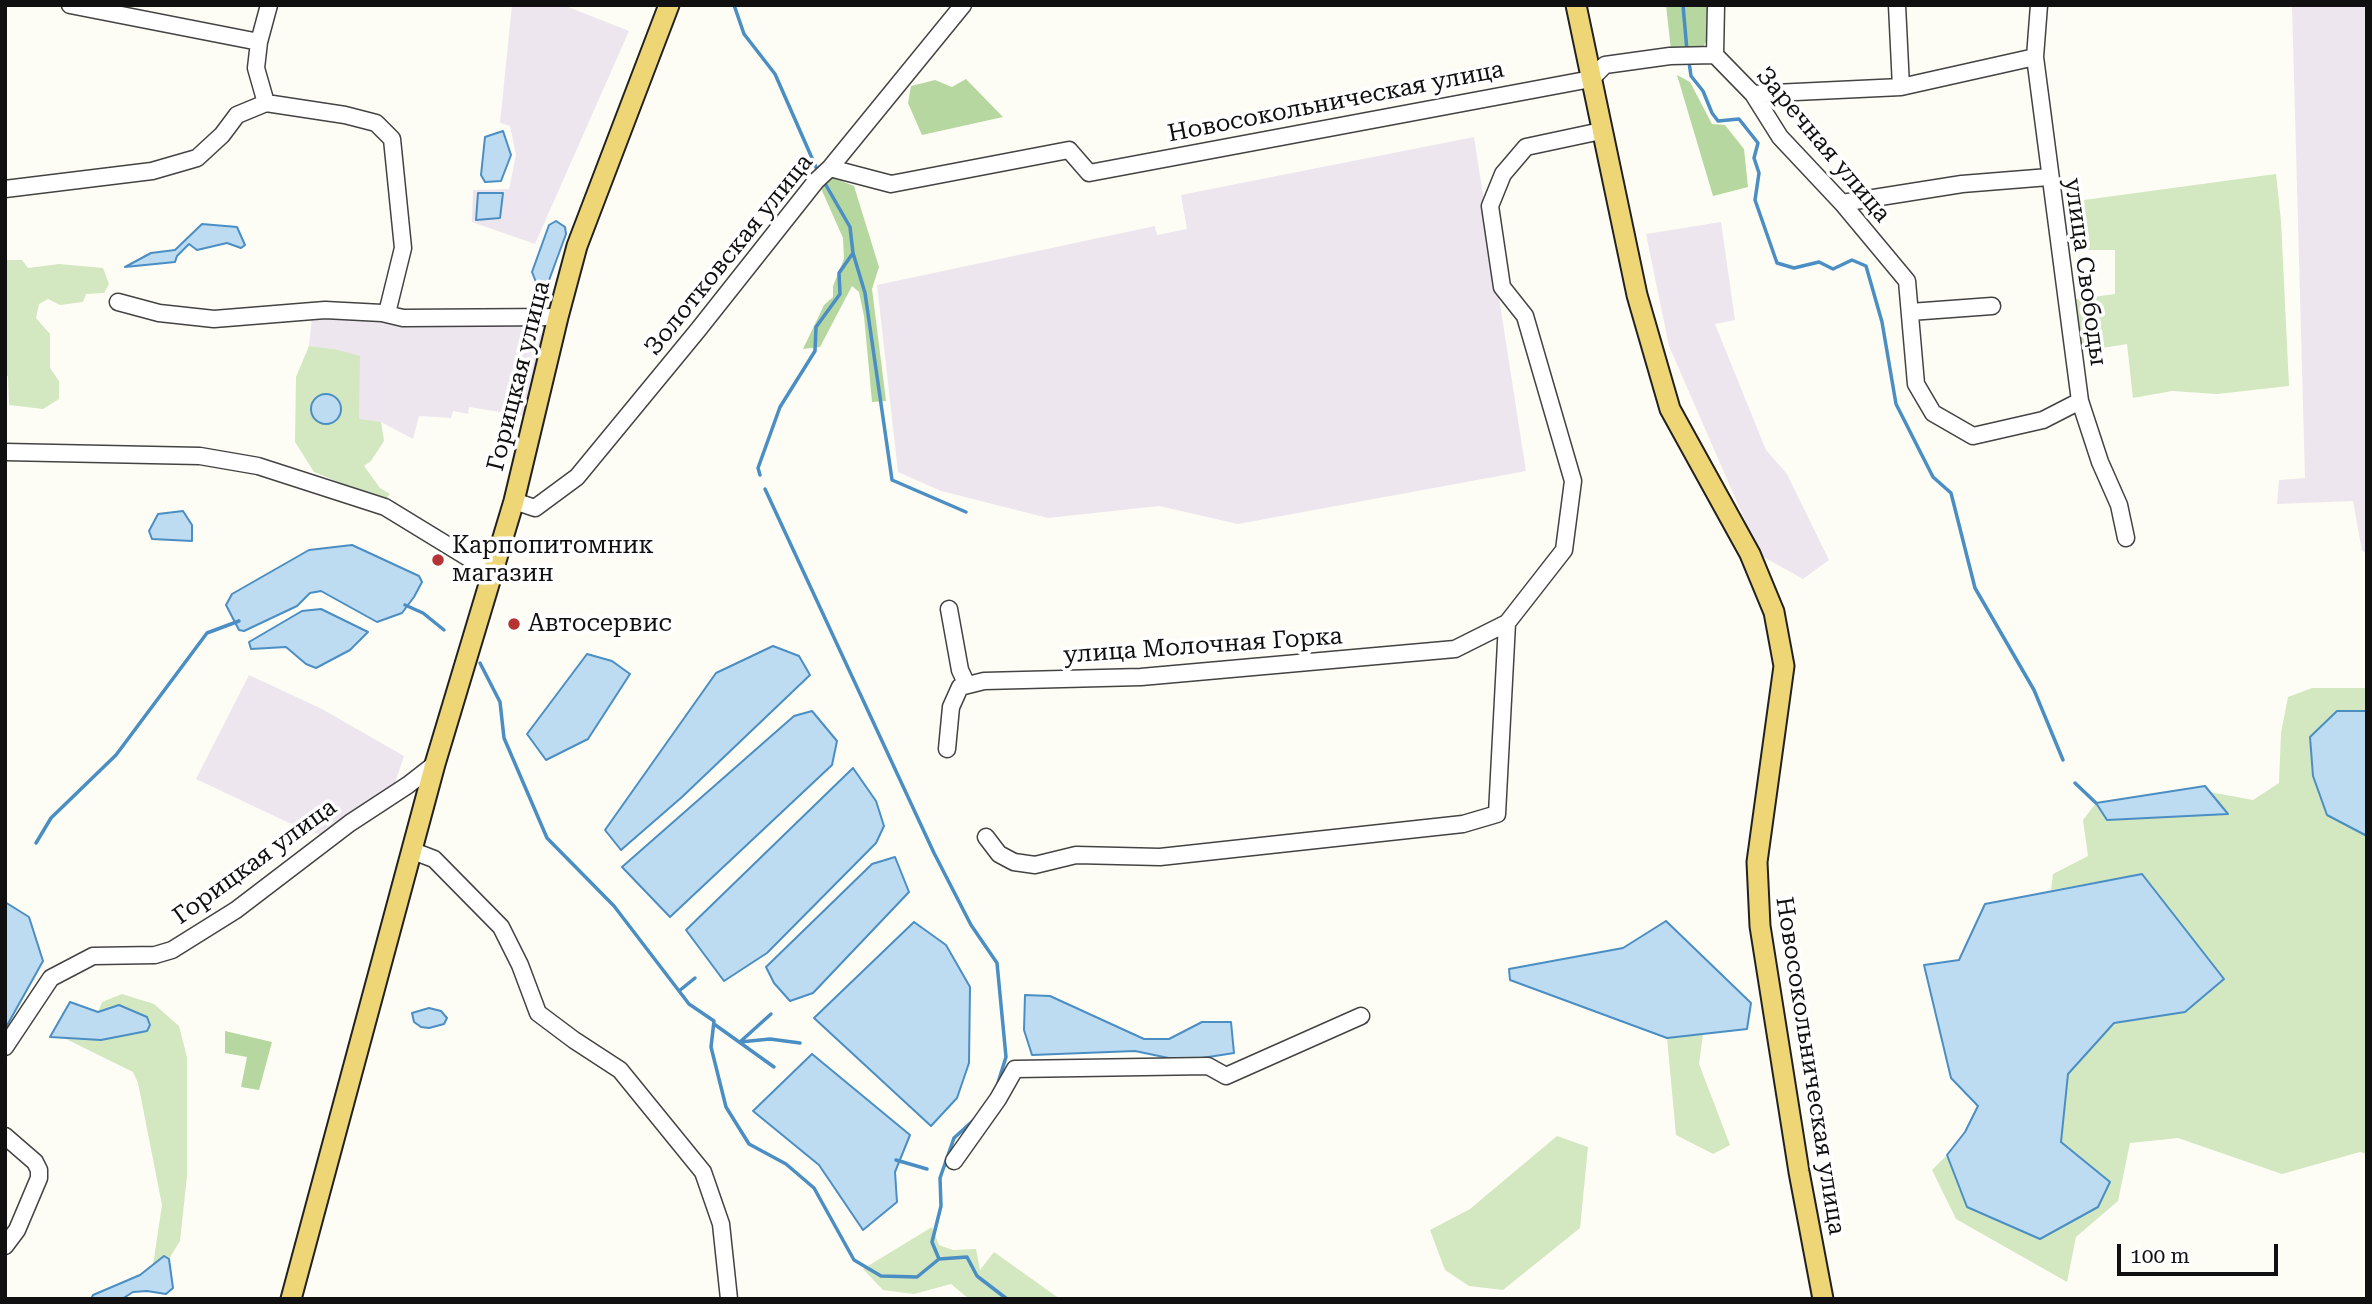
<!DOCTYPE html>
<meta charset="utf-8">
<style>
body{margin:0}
#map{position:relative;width:2372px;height:1304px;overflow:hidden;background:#fefdf5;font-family:"Roboto Serif",serif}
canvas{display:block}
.frame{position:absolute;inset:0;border:7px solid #101010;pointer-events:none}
.scale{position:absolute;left:2117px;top:1244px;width:161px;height:32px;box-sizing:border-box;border:4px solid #101010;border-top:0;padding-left:9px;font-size:21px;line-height:24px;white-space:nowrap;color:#101010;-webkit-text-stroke:5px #fff;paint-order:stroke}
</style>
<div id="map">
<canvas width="2372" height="1304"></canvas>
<div class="frame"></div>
<div class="scale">100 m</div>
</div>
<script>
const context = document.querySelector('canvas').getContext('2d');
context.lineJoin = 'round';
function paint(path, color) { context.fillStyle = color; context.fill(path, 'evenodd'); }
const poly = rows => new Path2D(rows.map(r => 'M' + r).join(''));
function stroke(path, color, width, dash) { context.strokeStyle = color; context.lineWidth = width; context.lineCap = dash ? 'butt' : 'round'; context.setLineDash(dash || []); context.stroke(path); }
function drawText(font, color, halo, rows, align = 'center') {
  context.font = font + ' "Roboto Serif",serif'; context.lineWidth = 7; context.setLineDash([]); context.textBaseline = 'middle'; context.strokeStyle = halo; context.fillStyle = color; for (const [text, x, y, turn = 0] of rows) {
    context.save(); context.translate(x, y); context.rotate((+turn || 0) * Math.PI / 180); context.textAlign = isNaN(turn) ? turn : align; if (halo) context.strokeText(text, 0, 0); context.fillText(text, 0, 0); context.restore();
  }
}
const industrial = poly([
 [512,5,563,5,629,31,535,244,472,222,473,190,509,189,516,155,510,126,500,123],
 [2292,5,2367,5,2367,553,2362,551,2353,501,2277,504,2279,480,2305,478],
 [1474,137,1526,471,1238,524,1159,506,1048,518,941,491,898,472,877,285,1155,226,1157,235,1187,229,1181,195],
 [1721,222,1735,320,1715,324,1766,450,1787,474,1829,560,1803,579,1760,555,1669,346,1646,234],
 [312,317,533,325,543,336,524,416,469,407,468,414,453,411,451,418,419,416,413,439,381,422,359,420,334,349,309,346],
 [249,675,322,709,404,756,395,783,321,835,287,822,196,779]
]);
const green = poly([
 [2276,174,2281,221,2289,386,2217,394,2172,391,2133,398,2127,344,2078,352,2071,300,2115,294,2115,250,2087,250,2084,200],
 [5,260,22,260,28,268,59,264,103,268,109,284,104,293,86,294,83,302,60,305,48,299,39,304,36,318,50,334,50,368,59,381,59,399,43,409,9,405,8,376,5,375],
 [309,346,334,349,360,356,359,419,381,422,384,441,371,461,364,466,380,488,390,494,384,501,314,472,295,442,296,377],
 [2312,688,2367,688,2367,711,2337,711,2327,815,2367,836,2367,1154,2360,1152,2282,1174,2178,1138,2130,1143,2118,1201,2076,1237,2067,1282,1956,1219,1932,1170,1947,1155,1967,1207,2110,1182,2061,1142,2068,1074,2114,1023,2185,1012,2142,874,2051,890,2053,874,2088,856,2083,820,2096,803,2107,820,2227,813,2210,792,2253,800,2279,783,2281,733,2288,697],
 [122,994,154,1004,179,1026,187,1057,187,1176,180,1241,169,1259,164,1256,153,1265,162,1205,138,1083,133,1072,66,1039,101,1040,98,1012,102,1002],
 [1703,1034,1699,1064,1730,1145,1713,1154,1676,1135,1667,1038],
 [1557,1136,1588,1147,1580,1228,1503,1290,1469,1286,1445,1270,1430,1230,1470,1209],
 [932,1227,939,1245,953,1250,976,1249,980,1270,994,1252,1060,1299,969,1299,951,1284,914,1294,883,1290,863,1269]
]);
const forest = poly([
 [1666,5,1709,5,1710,34,1702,49,1671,50],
 [1677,75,1690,82,1712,124,1725,125,1744,149,1748,187,1713,196],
 [966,79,1003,117,922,135,908,103,911,86,935,80,952,87],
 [829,176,854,186,879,267,872,289,886,401,872,402,864,316,859,292,852,286,820,347,803,349,824,305,833,297,833,286,844,259,843,238,819,184],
 [225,1031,272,1042,259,1090,241,1087,247,1057,225,1053]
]);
const water = poly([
 [503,131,511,155,501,181,485,182,481,175,485,137,503,131],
 [478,193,503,193,500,218,476,220,478,193],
 [556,221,565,227,566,234,548,283,543,285,536,282,532,272,549,225,556,221],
 [202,224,237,227,245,245,241,248,227,243,197,250,189,244,177,256,175,262,125,267,151,253,175,250,202,224],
 '311 409a15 15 0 1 1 30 0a15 15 0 1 1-30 0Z',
 [183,511,192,525,192,541,152,539,149,531,158,514,183,511],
 [352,545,419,576,422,582,414,597,402,613,377,622,321,591,310,593,297,606,244,631,239,630,226,605,232,594,309,550,352,545],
 [321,609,368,632,350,650,316,668,306,664,286,647,251,649,249,642,302,611,321,609],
 [773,646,799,656,810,675,682,797,621,850,605,830,716,673,773,646],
 [587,654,612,661,630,674,588,739,546,760,527,734,587,654],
 [812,711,837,741,832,765,670,917,622,867,794,716,812,711],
 [2337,711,2367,711,2367,836,2327,815,2313,776,2310,737,2337,711],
 [853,768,876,801,884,826,876,843,767,953,724,981,686,930,853,768],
 [2205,786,2228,814,2107,820,2096,803,2205,786],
 [895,857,909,892,813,993,790,1001,774,983,766,967,872,864,895,857],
 [2142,874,2224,979,2185,1012,2114,1023,2068,1074,2061,1142,2110,1182,2098,1207,2040,1239,1967,1207,1947,1155,1965,1132,1978,1106,1951,1078,1924,965,1959,960,1985,904,2142,874],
 [5,902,29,917,43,961,5,1029,5,902],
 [1666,921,1751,1003,1747,1029,1667,1038,1510,980,1509,969,1623,948,1666,921],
 [914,922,946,945,970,987,969,1063,957,1098,931,1126,814,1018,914,922],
 [1025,995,1050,996,1144,1039,1169,1039,1202,1022,1231,1022,1234,1053,1183,1061,1135,1051,1032,1055,1024,1030,1025,995],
 [70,1002,98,1012,119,1005,147,1017,150,1025,147,1031,101,1040,50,1037,70,1002],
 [429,1008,441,1011,447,1018,444,1024,429,1028,421,1027,414,1022,412,1013,429,1008],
 [812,1054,910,1135,895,1172,897,1202,863,1230,819,1165,753,1111,812,1054],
 [164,1256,169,1259,173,1288,166,1294,147,1291,133,1292,122,1299,91,1299,93,1295,140,1275,164,1256]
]);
const stream = poly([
 [734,5,744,34,775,74,819,174],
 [1683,5,1687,51],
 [1689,62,1691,76,1703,91,1712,113,1718,121,1739,119,1758,143,1754,158,1759,173,1755,200,1777,263,1794,268,1819,262,1833,269,1852,260,1866,266,1882,322,1896,404,1933,477,1951,493,1975,588,2034,690,2063,760],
 [853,253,865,293,892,480,966,512],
 [760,475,758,468,780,407,815,351,816,327,840,294,839,273,853,253,850,227,823,180],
 [765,489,934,853,971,925,997,963,1006,1057,997,1086],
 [405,605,423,613,444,630],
 [480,663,500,702,504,738,547,838,614,906,689,1004,714,1021,711,1047,726,1107,749,1144,786,1164,814,1188,854,1260,881,1276,917,1277,939,1259,967,1257,977,1276,1007,1299],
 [2075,783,2096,803],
 [36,843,51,818,116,755,207,633,239,621],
 [679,991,695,978],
 [714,1024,774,1067],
 [741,1041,771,1014],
 [740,1042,770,1039,800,1043],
 [896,1160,927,1169],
 [939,1259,932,1242,941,1206,940,1178,954,1138,976,1118]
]);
const minor = poly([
 [70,5,259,42],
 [1716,5,1715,55,1753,94,1780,137,1842,203,1907,281,1916,384,1933,413,1973,436,2043,420,2080,401],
 [1897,5,1901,87],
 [2039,5,2035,57,2080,401,2100,462,2119,505,2126,538],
 [1753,94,1901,87,2035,57],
 [266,103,345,115,376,123,392,139,403,248,387,313],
 [266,103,256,68,259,42,269,5],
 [830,168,891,184,1069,150,1089,173,1591,79,1605,65,1670,56,1715,55],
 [5,189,152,171,197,158,222,135,237,115,266,103],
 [1842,203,1962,184,2049,177],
 [118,302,159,313,214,319,325,310,382,313,403,318,558,317],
 [1910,312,1992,306],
 [5,452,200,456,258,466,385,507,493,573],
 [514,501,535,508,577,477,698,330,816,181,830,168,963,5],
 [949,609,960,670,967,685],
 [947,749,951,707,960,687,984,681,1141,677,1455,649,1507,623],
 [986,837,999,854,1014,862,1035,865,1076,855,1160,857,1463,824,1497,814,1507,623,1564,550,1573,481,1525,316,1502,287,1490,206,1503,174,1526,147,1601,131],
 [413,851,434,859,501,927,520,965,538,1013,574,1040,620,1070,703,1172,721,1224,729,1299],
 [5,1047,51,978,93,956,155,955,172,950,236,910,350,823,408,785,435,764],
 [5,1136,35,1162,39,1170,39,1178,17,1230,5,1246],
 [954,1161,998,1099,1015,1069,1208,1066,1226,1076,1361,1016]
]);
const major = poly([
 [1576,5,1637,295,1670,409,1750,554,1774,612,1784,666,1757,862,1760,926,1799,1172,1823,1299],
 [291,1299,435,764,514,501,558,317,577,246,669,5]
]);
const markers = [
 [438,560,7,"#b73233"],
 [514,624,7,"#b73233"]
];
const streetNames = [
 ["Новосокольническая улица",1336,102,-11],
 ["Заречная улица",1823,145,50],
 ["Золотковская улица",729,255,-51],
 ["улица Свободы",2085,272,82],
 ["Горицкая улица",519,376,-76],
 ["улица Молочная Горка",1203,646,-4],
 ["Горицкая улица",255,862,-36],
 ["Новосокольническая улица",1810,1066,81]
];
const poiNames = [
 ["Карпопитомник",452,546],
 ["магазин",452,574],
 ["Автосервис",528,624]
];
paint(industrial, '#ede6ee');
paint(green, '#d3e7c0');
paint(forest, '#b6d7a0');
paint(water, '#bddcf2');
stroke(water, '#4a8ec3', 2);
stroke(stream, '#4a8ec3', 3.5);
stroke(minor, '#434343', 19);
stroke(major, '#212121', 23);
stroke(minor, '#fff', 16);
stroke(major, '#eed575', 19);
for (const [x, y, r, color] of markers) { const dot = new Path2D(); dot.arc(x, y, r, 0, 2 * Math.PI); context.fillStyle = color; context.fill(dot); stroke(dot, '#fff', 2.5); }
drawText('24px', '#101010', '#fff', streetNames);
drawText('24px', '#101010', '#fff', poiNames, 'left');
</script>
